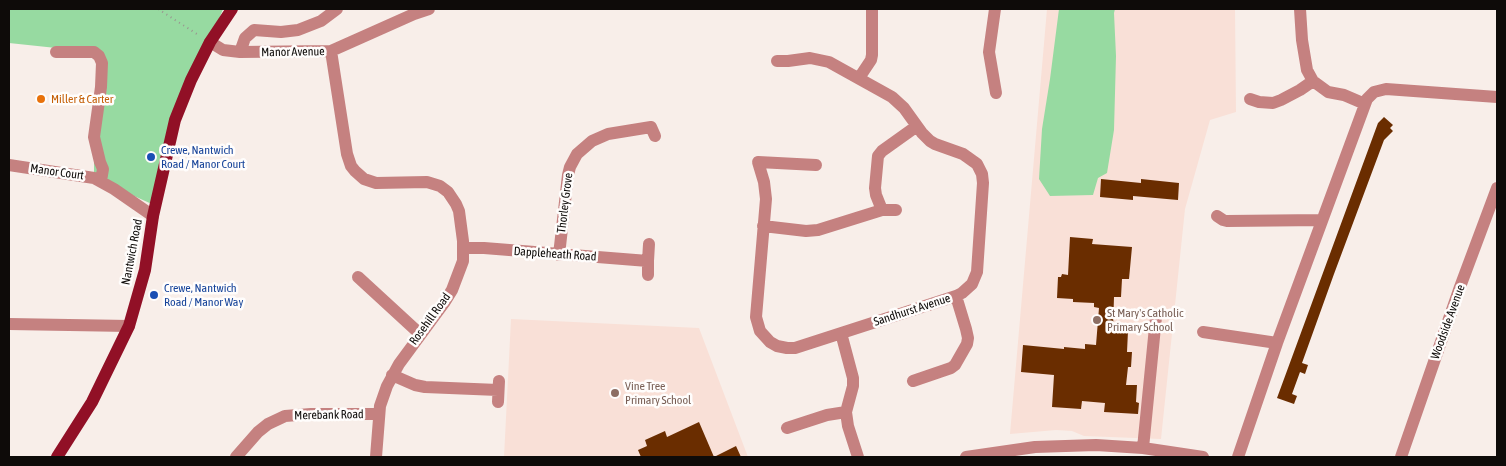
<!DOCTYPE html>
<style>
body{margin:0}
#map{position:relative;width:1506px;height:466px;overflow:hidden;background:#f8eee9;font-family:"Asap Condensed",sans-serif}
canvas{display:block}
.frame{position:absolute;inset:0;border:10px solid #0e0b09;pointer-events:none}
</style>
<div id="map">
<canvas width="1506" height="466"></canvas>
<div class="frame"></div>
</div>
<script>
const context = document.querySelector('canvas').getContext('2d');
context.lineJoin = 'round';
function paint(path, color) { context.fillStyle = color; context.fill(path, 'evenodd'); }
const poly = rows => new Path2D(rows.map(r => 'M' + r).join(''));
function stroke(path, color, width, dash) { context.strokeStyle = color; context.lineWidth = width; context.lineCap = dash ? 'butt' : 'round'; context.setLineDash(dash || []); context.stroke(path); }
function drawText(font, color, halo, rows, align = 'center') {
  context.font = font + ' "Asap Condensed",sans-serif'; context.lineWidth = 5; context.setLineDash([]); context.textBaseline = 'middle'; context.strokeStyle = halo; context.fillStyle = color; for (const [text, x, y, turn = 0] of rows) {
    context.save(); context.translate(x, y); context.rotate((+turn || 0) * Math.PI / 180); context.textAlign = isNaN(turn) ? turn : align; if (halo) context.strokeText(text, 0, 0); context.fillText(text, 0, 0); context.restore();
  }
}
const education = poly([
 [1047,9,1235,9,1236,112,1210,120,1185,209,1161,439,1084,436,1072,431,1056,430,1010,434],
 [511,319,699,328,748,457,504,457]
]);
const green = poly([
 [9,9,223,9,210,42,170,132,154,205,94,178,94,137,99,56,94,52,9,43],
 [1059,9,1115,9,1114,13,1116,56,1114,130,1107,173,1098,178,1093,195,1050,196,1039,179,1042,129,1050,79]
]);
const building = poly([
 [1384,117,1393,125,1390,128,1393,131,1384,140,1334,274,1302,363,1308,365,1305,374,1300,372,1292,394,1297,396,1294,404,1277,398,1378,123],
 [1101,179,1141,183,1141,179,1179,183,1178,200,1133,196,1133,200,1100,197],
 [1070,237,1093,239,1092,244,1132,247,1129,279,1122,279,1121,297,1114,297,1113,330,1128,331,1127,352,1132,352,1131,367,1128,367,1126,385,1137,385,1136,402,1139,403,1138,414,1104,412,1105,403,1082,401,1081,409,1052,407,1054,375,1021,372,1023,345,1064,349,1064,347,1085,349,1085,344,1096,345,1099,308,1094,307,1094,303,1073,302,1073,299,1057,298,1058,277,1061,277,1062,274,1068,275],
 [699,422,714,457,736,446,741,457,641,457,638,450,647,446,645,440,665,431,667,437]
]);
const path = poly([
 [158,9,200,36]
]);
const minor = poly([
 [995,9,989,52,996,93],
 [1300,9,1302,40,1307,70,1313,81,1328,92,1344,95,1365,104],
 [210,42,223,50,240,52,331,51,414,14,429,9],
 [331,51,347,154,351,166,355,171,364,179,376,183,427,182,440,186,448,192,456,204,459,211,463,241,463,261,452,290,444,303,399,364,387,386,380,406,376,457],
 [56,52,94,52,99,56,102,63,101,87,94,137,100,162,103,169,101,181],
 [240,52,245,38,254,30,281,32,298,30,321,21,337,9],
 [777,61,788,61,810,58,829,62,892,97,904,108,922,133,930,141,935,144,963,154,977,164,982,174,983,183,977,272,972,284,962,293,956,296,795,348,787,348,777,346,770,342,760,331,756,317,766,199,764,182,758,162,816,165],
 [859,78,871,60,872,55,872,9],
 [1250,99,1259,102,1273,103,1281,100,1300,90,1313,81],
 [9,165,94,178,114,189,153,216],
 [882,210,896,210],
 [1217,216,1223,220,1227,221,1322,220],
 [763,226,806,231,818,230,882,210,876,195,875,188,878,156,882,151,917,126],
 [463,248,484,248,648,261,648,275],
 [559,255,568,175,570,167,577,154,592,141,608,134,651,127,655,136],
 [648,261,649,244],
 [358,277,420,334],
 [9,324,129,326],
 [1203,332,1277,343],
 [841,333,853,378,853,386,846,412,848,426,858,457],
 [392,375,415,385,425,387,498,390],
 [913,381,951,368,955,365,967,344,968,338,966,329,956,296],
 [498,402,499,381],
 [787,428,827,415,846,412],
 [1143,448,1156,317],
 [236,457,258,432,268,424,285,416,311,414,378,414],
 [966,457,1035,447,1096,445,1143,448,1203,457],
 [1238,457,1277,343,1367,99,1374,92,1386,89,1497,97],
 [1401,457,1460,287,1497,188]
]);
const major = poly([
 [57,457,92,402,129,326,145,270,153,216,175,120,191,80,210,42,232,9]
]);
const markers = [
 [41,99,5,"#e8710a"],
 [151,157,5,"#1a4fb4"],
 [154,295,5,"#1a4fb4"],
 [1097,320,5,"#8d6e63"],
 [615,393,5,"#8d6e63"]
];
const streetNames = [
 ["Manor Avenue",293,52,-1],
 ["Manor Court",57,172,8],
 ["Thorley Grove",565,203,-83],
 ["Nantwich Road",132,252,-79],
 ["Dappleheath Road",555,254,4],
 ["Sandhurst Avenue",912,310,-18],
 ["Rosehill Road",430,319,-54],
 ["Woodside Avenue",1448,322,-70],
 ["Merebank Road",329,415,-1]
];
const foodNames = [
 ["Miller & Carter",51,99]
];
const transitNames = [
 ["Crewe, Nantwich",161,150],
 ["Road / Manor Court",161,164],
 ["Crewe, Nantwich",164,288],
 ["Road / Manor Way",164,302]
];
const educationNames = [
 ["St Mary's Catholic",1107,313],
 ["Primary School",1107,327],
 ["Vine Tree",625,386],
 ["Primary School",625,400]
];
paint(education, '#f9e0d7');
paint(green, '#97daa1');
paint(building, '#6a2d00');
stroke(path, '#9a938f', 2, [1, 4]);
stroke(minor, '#c58180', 12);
stroke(major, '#911026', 12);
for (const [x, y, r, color] of markers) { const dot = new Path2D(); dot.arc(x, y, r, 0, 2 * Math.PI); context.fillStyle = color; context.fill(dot); stroke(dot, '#fffdfc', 2); }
drawText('12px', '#0e0b09', '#fffdfc', streetNames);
drawText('12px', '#c56008', '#fffdfc', foodNames, 'left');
drawText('12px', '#164399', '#fffdfc', transitNames, 'left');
drawText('12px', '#785e54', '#fffdfc', educationNames, 'left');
</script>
